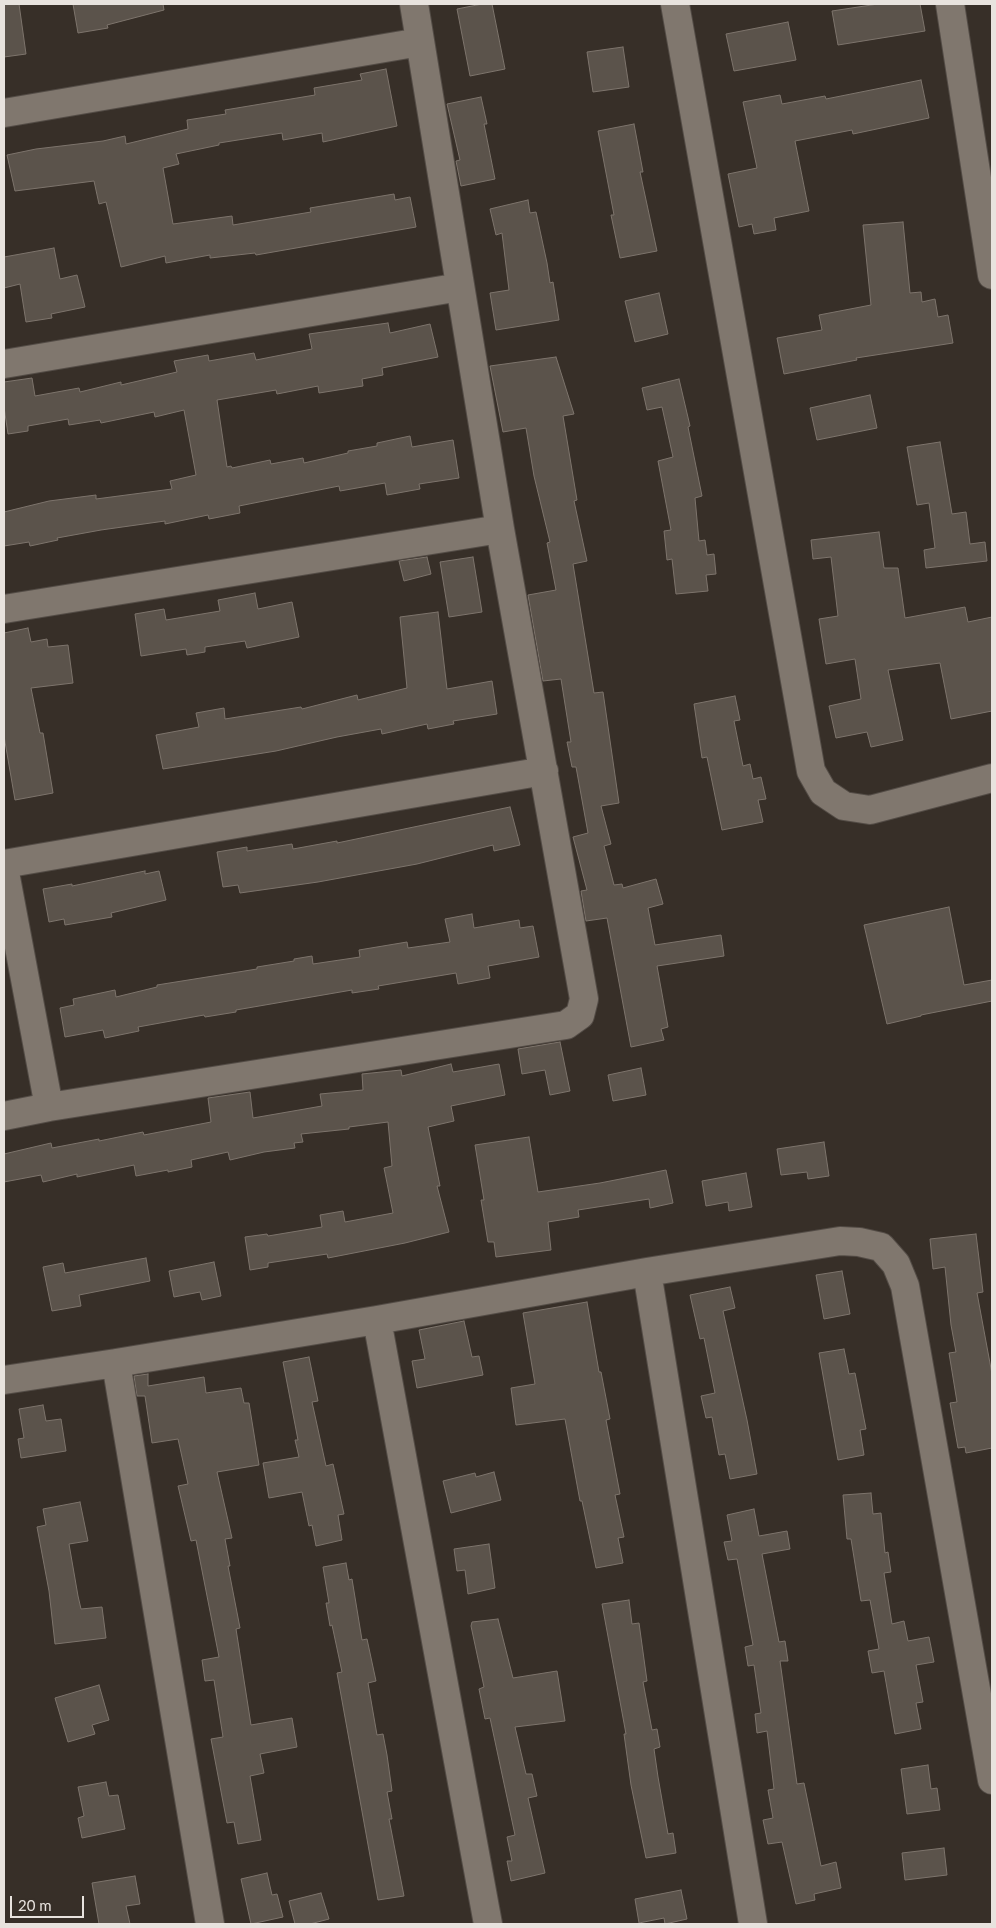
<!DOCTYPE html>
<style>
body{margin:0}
#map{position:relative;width:996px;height:1928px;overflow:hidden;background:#372f28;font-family:Lato,sans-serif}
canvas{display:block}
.frame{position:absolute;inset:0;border:5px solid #e8e3de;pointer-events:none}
.scale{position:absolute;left:10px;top:1896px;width:74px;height:22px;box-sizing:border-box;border:2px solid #e8e3de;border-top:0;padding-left:6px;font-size:15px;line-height:18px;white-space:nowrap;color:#e8e3de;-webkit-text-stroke:4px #372f28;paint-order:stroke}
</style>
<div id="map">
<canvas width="996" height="1928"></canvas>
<div class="frame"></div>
<div class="scale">20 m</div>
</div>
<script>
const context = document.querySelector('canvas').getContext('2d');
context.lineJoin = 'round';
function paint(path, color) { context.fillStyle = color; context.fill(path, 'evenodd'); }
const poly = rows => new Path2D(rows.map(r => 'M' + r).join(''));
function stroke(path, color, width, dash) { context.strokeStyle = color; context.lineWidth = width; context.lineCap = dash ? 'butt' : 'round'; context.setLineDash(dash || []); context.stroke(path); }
const building = poly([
 [4,4,19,4,26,54,4,57,4,4],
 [73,4,163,4,164,10,107,25,108,28,78,33,73,4],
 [482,4,492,4,505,69,470,76,457,9,482,4],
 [878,4,920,4,925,31,838,45,832,11,878,4],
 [788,22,796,60,734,71,726,34,788,22],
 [623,47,629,87,593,92,587,52,623,47],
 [386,69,397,126,323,142,322,133,283,140,282,133,219,143,219,145,176,154,179,164,163,168,173,224,232,216,233,225,311,212,310,208,394,194,395,200,410,197,416,227,256,255,255,253,210,258,210,255,166,263,165,256,121,267,106,202,99,204,94,181,15,191,7,155,36,149,103,141,125,136,126,144,188,129,187,120,226,114,225,110,315,95,314,88,362,80,360,74,386,69],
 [921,80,929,118,853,134,852,130,795,141,809,211,774,218,776,230,754,234,752,224,739,227,728,174,757,168,743,102,780,95,782,104,825,96,826,99,921,80],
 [481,97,487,124,484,124,495,179,461,186,456,161,460,160,447,104,481,97],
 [634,124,643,172,640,172,657,251,620,258,611,215,614,215,598,131,634,124],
 [528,200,530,213,536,212,547,263,550,283,553,282,559,320,496,330,490,293,509,290,502,233,496,235,490,209,528,200],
 [903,222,910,293,921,292,922,302,935,299,938,317,948,315,953,343,856,358,857,360,784,374,777,338,822,330,819,315,871,305,863,225,903,222],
 [54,248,60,279,77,275,85,307,51,314,52,318,26,322,20,284,4,288,4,257,54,248],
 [659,293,668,334,635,342,625,301,659,293],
 [388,323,390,333,430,324,438,357,382,368,383,375,362,379,363,386,319,393,318,386,277,394,276,390,217,400,227,467,231,466,232,468,270,460,271,464,303,458,304,463,348,453,348,451,377,446,377,443,410,436,412,447,453,440,459,478,419,484,420,489,387,495,385,483,340,491,339,486,239,506,240,513,209,519,208,515,165,524,165,521,101,530,57,538,58,540,30,546,29,542,4,546,4,512,49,501,96,495,96,499,172,489,170,481,196,475,184,410,155,417,154,412,101,423,100,420,69,425,68,419,28,426,28,431,8,434,4,407,4,382,32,378,35,396,79,388,80,392,121,382,121,385,177,372,174,361,208,355,209,361,254,353,256,360,312,349,309,334,388,323],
 [556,357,574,414,563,416,577,500,574,501,587,561,573,564,594,693,603,692,619,803,601,806,611,844,604,846,614,885,622,884,623,888,656,879,663,904,648,908,655,945,721,935,724,956,657,966,668,1027,661,1029,664,1040,631,1047,607,918,586,921,581,891,587,890,573,837,588,833,576,767,572,767,567,742,571,742,561,679,543,681,528,595,556,590,547,543,550,542,534,476,526,428,503,432,490,366,556,357],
 [679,379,690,426,688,427,702,496,695,498,699,541,705,540,707,555,714,554,716,574,706,575,708,591,676,594,672,559,667,560,664,531,671,530,658,461,673,457,662,407,647,410,642,388,679,379],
 [870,395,877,428,817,440,810,408,870,395],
 [940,442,952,514,966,512,970,544,985,542,987,561,926,568,924,550,935,548,929,503,917,505,907,447,940,442],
 [879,532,884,568,898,568,905,618,965,607,968,622,992,617,992,711,951,719,940,663,888,670,903,740,871,747,867,732,836,738,829,706,861,699,855,659,826,664,819,619,838,616,831,557,813,559,811,540,879,532],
 [427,557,431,574,404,581,399,561,427,557],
 [473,557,482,612,449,617,440,562,473,557],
 [255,593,258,609,292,602,299,637,247,648,245,641,205,647,205,652,187,655,186,649,141,656,135,614,164,609,166,620,220,611,218,600,255,593],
 [438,612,447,689,492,681,497,714,453,721,454,724,428,729,427,724,382,734,381,729,337,737,276,751,163,769,156,735,199,727,196,713,224,708,225,719,301,707,302,709,357,695,358,700,407,688,400,617,438,612],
 [28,628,31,642,47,639,48,647,68,645,73,683,31,688,40,733,43,733,53,793,15,800,4,736,4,633,28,628],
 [735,696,740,720,734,721,743,766,750,764,753,779,761,777,766,799,758,800,763,822,722,830,707,757,702,758,694,704,735,696],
 [510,807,520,845,494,851,493,845,417,864,318,882,240,893,238,885,223,887,217,852,247,847,247,851,292,844,293,849,337,841,337,843,510,807],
 [145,871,145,874,159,871,166,900,111,913,112,917,65,925,64,919,49,922,43,889,72,884,72,886,145,871],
 [949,907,964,985,992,980,992,1001,921,1015,921,1016,887,1024,864,925,949,907],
 [472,914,474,928,519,920,520,928,533,926,539,957,488,966,490,978,458,984,456,973,378,986,379,989,352,993,352,990,236,1010,236,1012,205,1017,204,1015,138,1027,139,1031,105,1038,103,1030,65,1037,60,1008,74,1005,73,999,115,990,116,997,157,987,157,985,257,969,257,967,294,961,294,959,312,956,313,964,360,957,359,950,407,942,408,948,450,942,445,919,472,914],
 [560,1042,570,1091,550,1095,545,1070,522,1074,518,1049,560,1042],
 [451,1064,453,1072,499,1064,505,1095,451,1106,454,1121,428,1127,440,1186,437,1186,449,1232,405,1243,328,1258,327,1254,268,1263,268,1267,250,1270,245,1237,267,1234,268,1236,322,1227,320,1215,343,1211,345,1222,393,1213,384,1168,392,1166,388,1122,349,1127,349,1129,301,1134,303,1142,294,1143,295,1148,264,1152,230,1160,228,1152,191,1160,192,1167,168,1172,168,1170,136,1176,134,1165,77,1177,77,1174,43,1182,41,1175,4,1182,4,1154,51,1143,52,1148,99,1139,99,1141,143,1132,144,1135,211,1122,208,1098,250,1092,253,1118,322,1106,320,1094,363,1090,362,1074,401,1070,402,1076,451,1064],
 [641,1068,646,1095,613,1101,608,1075,641,1068],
 [529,1137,538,1192,600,1183,666,1170,673,1203,650,1208,649,1199,578,1210,579,1217,548,1222,551,1250,496,1257,494,1242,488,1242,481,1200,484,1200,475,1145,529,1137],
 [824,1142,829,1176,808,1179,807,1172,781,1175,777,1149,824,1142],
 [746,1173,752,1207,729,1211,728,1202,706,1206,702,1181,746,1173],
 [976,1234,983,1292,977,1293,992,1374,992,1448,966,1453,965,1447,958,1448,950,1403,957,1402,949,1353,956,1352,951,1325,945,1267,933,1269,930,1239,976,1234],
 [146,1258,150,1281,79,1295,81,1306,52,1311,43,1267,63,1263,65,1273,146,1258],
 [214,1262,221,1296,202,1300,200,1292,174,1297,169,1271,214,1262],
 [842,1271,850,1314,824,1319,816,1275,842,1271],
 [730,1287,735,1308,723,1311,747,1420,757,1474,730,1479,725,1454,719,1455,712,1417,706,1418,701,1396,715,1393,704,1338,700,1339,690,1295,730,1287],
 [587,1302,599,1372,601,1372,610,1419,606,1420,620,1494,615,1495,624,1537,618,1538,623,1563,596,1568,582,1501,580,1501,565,1419,516,1425,511,1388,535,1384,523,1313,587,1302],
 [464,1321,472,1357,479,1356,483,1375,417,1388,412,1361,425,1359,419,1330,464,1321],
 [844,1349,849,1374,855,1373,866,1429,860,1430,864,1455,838,1460,819,1353,844,1349],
 [309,1357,318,1401,312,1402,326,1466,333,1464,344,1514,338,1515,342,1540,316,1546,312,1525,309,1526,302,1492,269,1498,263,1463,299,1457,295,1440,298,1440,283,1362,309,1357],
 [148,1374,148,1386,204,1377,206,1393,241,1388,244,1403,249,1403,259,1465,217,1472,232,1538,225,1539,230,1566,228,1566,240,1628,236,1629,251,1725,292,1718,297,1747,260,1754,264,1773,250,1776,261,1840,238,1844,234,1822,227,1823,211,1739,223,1737,214,1680,205,1681,202,1660,219,1657,196,1540,191,1541,178,1486,188,1484,178,1439,152,1443,145,1396,137,1396,134,1376,148,1374],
 [43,1405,46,1421,61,1419,66,1451,21,1458,18,1439,24,1438,19,1409,43,1405],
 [494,1472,501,1500,451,1513,443,1481,475,1473,476,1477,494,1472],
 [871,1493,873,1514,881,1513,885,1553,888,1552,891,1572,884,1573,892,1624,904,1621,908,1641,929,1637,934,1662,916,1665,923,1702,916,1703,921,1729,895,1734,884,1671,872,1673,868,1651,879,1649,870,1600,861,1601,851,1539,847,1539,843,1495,871,1493],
 [80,1502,88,1541,69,1544,78,1596,81,1609,102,1607,106,1638,55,1644,49,1591,37,1527,46,1525,43,1509,80,1502],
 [754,1509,759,1536,787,1531,790,1549,762,1554,779,1642,785,1641,788,1661,780,1661,797,1784,804,1783,821,1866,836,1862,841,1888,814,1894,815,1900,796,1904,782,1842,768,1844,763,1820,773,1818,768,1790,774,1789,767,1731,757,1733,755,1714,761,1713,754,1665,748,1666,745,1647,753,1645,737,1559,728,1560,724,1542,732,1541,727,1515,754,1509],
 [489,1544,495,1588,468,1594,465,1570,457,1571,454,1549,489,1544],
 [346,1563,349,1580,352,1579,362,1640,367,1639,376,1681,368,1683,377,1735,383,1734,387,1755,392,1791,387,1792,392,1819,389,1819,404,1896,378,1900,337,1673,342,1672,332,1625,330,1626,326,1603,329,1603,323,1567,346,1563],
 [629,1600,632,1624,639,1623,647,1681,643,1682,652,1730,657,1729,660,1747,654,1749,658,1777,668,1834,673,1833,676,1853,646,1858,631,1785,624,1734,626,1734,602,1604,629,1600],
 [498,1619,513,1678,557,1671,565,1721,515,1727,526,1774,532,1774,537,1796,528,1798,545,1873,511,1881,507,1861,512,1861,507,1837,515,1835,490,1718,485,1719,479,1689,484,1687,471,1626,472,1622,498,1619],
 [99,1685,109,1720,92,1725,95,1734,68,1742,55,1698,99,1685],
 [928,1765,931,1789,937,1788,940,1810,907,1814,901,1769,928,1765],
 [106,1782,109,1796,118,1795,125,1829,82,1838,78,1818,84,1816,78,1787,106,1782],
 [944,1848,947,1875,905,1880,902,1853,944,1848],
 [267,1873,272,1895,277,1894,283,1917,251,1924,241,1879,267,1873],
 [135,1876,140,1904,126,1906,130,1924,99,1924,92,1883,135,1876],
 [681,1890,687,1919,665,1924,664,1918,639,1923,635,1899,681,1890],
 [321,1893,329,1919,310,1924,295,1924,289,1901,321,1893]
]);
const minor = poly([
 [675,4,811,771,823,792,844,806,870,810,992,778],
 [950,4,992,275],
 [4,113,420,42],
 [4,364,460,287],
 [4,609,500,529],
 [4,864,544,771],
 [4,867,49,1107],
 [4,1116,49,1107,566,1025,580,1015,584,999,500,529,414,4],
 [647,1272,753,1924],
 [377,1320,488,1924],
 [116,1363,377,1320,647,1272,840,1241,859,1242,881,1247,896,1264,905,1286,992,1780],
 [4,1380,116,1363,210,1924]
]);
paint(building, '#5b534b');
stroke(building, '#7d746c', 1);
stroke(minor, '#534c46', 30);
stroke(minor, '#80776e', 28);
</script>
